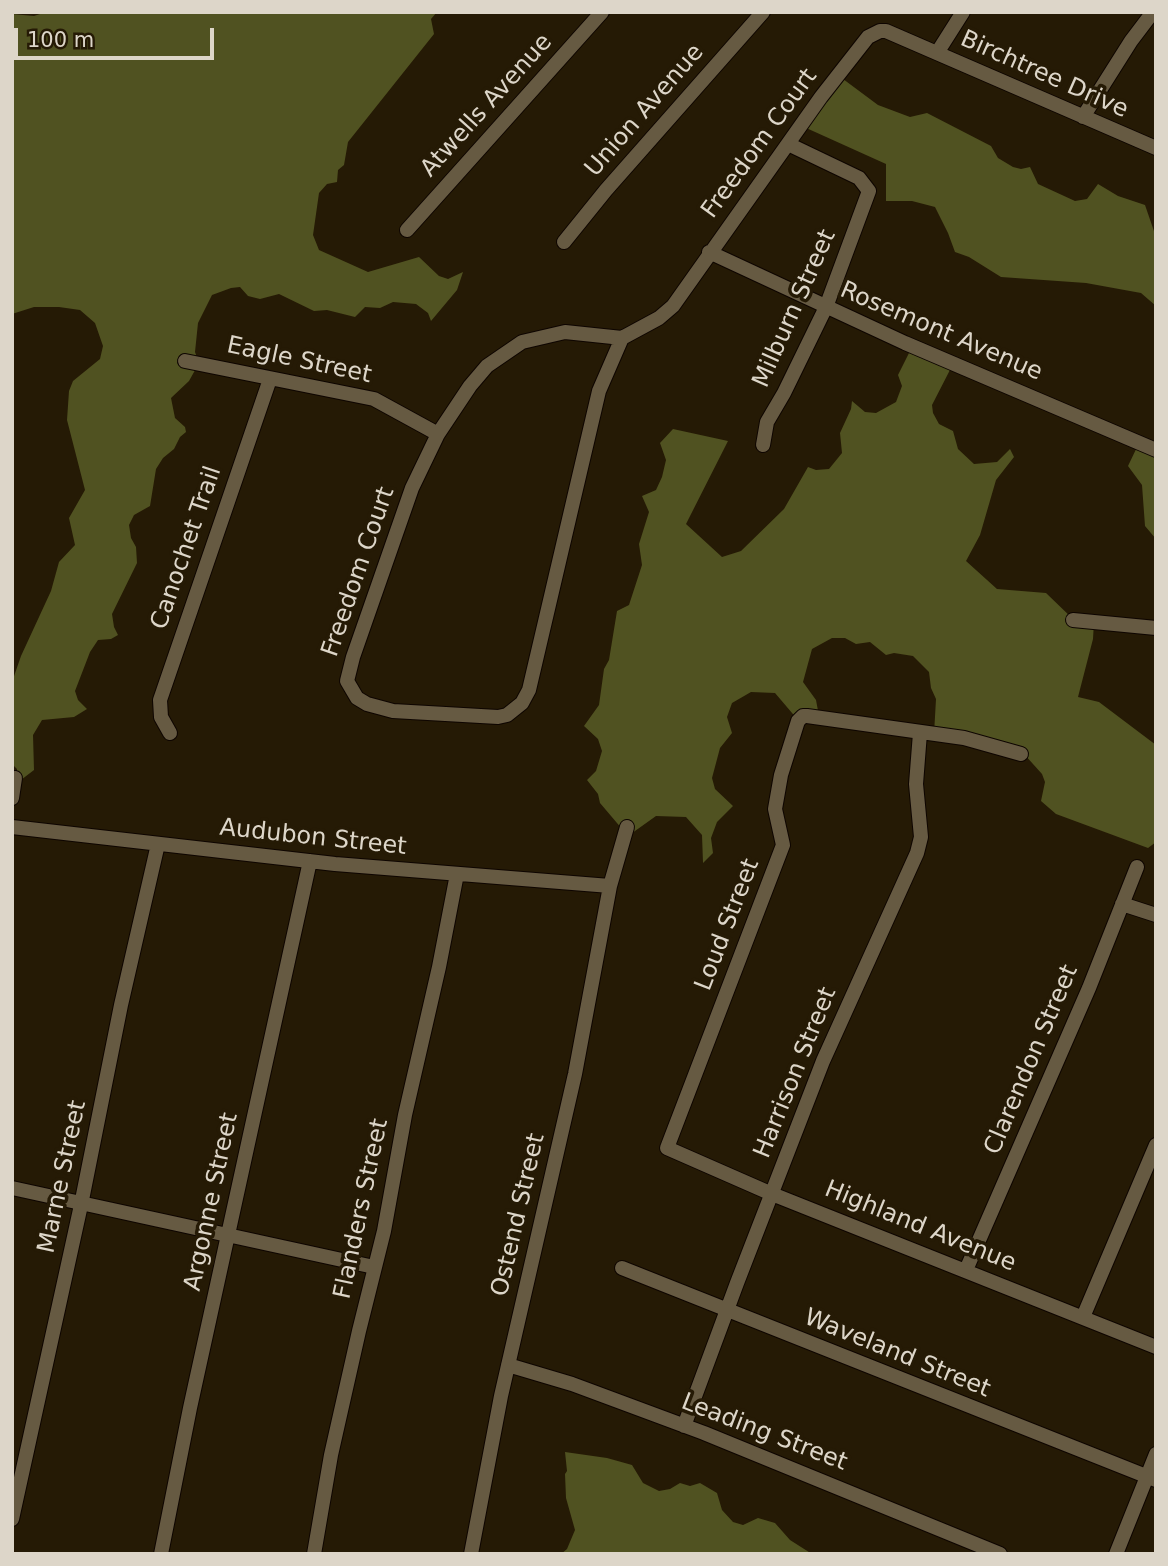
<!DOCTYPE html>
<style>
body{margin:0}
#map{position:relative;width:1168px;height:1566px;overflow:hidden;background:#251a05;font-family:"DejaVu Sans",sans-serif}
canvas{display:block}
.frame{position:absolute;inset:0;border:14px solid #ddd6c9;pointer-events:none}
.scale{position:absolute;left:14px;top:28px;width:200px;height:32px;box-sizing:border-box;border:4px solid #ddd6c9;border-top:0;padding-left:9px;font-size:21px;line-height:24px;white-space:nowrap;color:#ddd6c9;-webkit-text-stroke:5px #251a05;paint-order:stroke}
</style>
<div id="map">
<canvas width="1168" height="1566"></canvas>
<div class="frame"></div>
<div class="scale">100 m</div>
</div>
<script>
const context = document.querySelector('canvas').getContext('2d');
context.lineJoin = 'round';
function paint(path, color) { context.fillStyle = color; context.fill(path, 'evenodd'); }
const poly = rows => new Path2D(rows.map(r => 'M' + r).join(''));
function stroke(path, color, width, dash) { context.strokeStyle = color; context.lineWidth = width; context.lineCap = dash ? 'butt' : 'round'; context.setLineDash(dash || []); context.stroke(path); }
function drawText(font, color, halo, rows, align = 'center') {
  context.font = font + ' "DejaVu Sans",sans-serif'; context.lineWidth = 7; context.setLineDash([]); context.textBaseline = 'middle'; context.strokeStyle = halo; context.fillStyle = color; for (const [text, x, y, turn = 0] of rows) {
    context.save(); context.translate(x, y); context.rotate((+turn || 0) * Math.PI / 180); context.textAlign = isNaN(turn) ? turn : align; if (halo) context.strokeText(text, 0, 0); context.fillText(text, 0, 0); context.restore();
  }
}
const forest = poly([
 [46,12,437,12,431,19,434,34,348,142,344,165,338,170,337,182,327,184,319,193,313,235,319,250,368,272,419,257,439,276,448,279,463,272,457,290,431,321,428,313,416,304,393,302,380,308,365,307,355,317,327,310,314,311,279,294,260,299,248,296,240,287,231,288,212,295,198,323,195,352,199,363,189,381,171,398,175,418,185,427,186,432,180,437,174,449,163,458,156,469,150,506,134,515,129,525,131,538,136,547,137,563,112,614,114,627,118,635,111,639,98,640,90,652,75,691,78,700,87,709,74,717,42,720,33,735,34,770,17,783,17,769,12,764,12,682,21,656,51,591,59,562,75,545,69,518,85,490,67,420,69,391,73,381,100,359,103,346,95,323,80,310,59,307,34,307,12,314,12,14,34,16],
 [839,76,878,105,910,117,927,113,991,146,998,158,1013,167,1021,169,1030,167,1038,184,1075,201,1087,199,1098,184,1118,196,1145,205,1156,237,1156,306,1141,293,1086,283,1001,277,969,257,955,252,948,233,935,207,912,201,886,201,886,164,804,127],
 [912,347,952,366,932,405,933,413,939,424,953,431,958,449,974,464,997,462,1010,449,1014,457,996,480,980,535,966,561,997,589,1046,593,1073,619,1094,622,1093,639,1078,697,1099,702,1156,745,1156,842,1148,848,1056,814,1041,801,1045,782,1042,774,1024,754,934,734,936,699,931,688,929,672,913,656,894,653,886,655,870,642,856,644,845,638,832,638,812,649,803,682,816,700,819,716,798,720,775,693,751,692,732,703,727,717,732,733,720,748,712,778,715,789,733,806,717,822,711,838,713,853,703,863,702,835,686,817,656,816,628,836,600,803,598,794,587,780,596,771,602,751,598,739,584,726,599,705,604,669,609,660,617,611,629,605,642,565,639,544,649,512,642,496,656,490,662,477,666,460,660,443,673,429,728,441,686,524,722,557,741,551,784,509,808,467,816,470,829,469,842,453,840,433,851,409,852,401,865,412,876,413,896,402,902,386,898,375],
 [1139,443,1156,450,1156,539,1145,526,1142,485,1128,466],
 [565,1452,607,1458,632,1465,643,1483,659,1491,670,1489,680,1483,690,1486,700,1483,717,1493,722,1510,733,1522,743,1525,758,1518,775,1523,790,1540,812,1554,561,1554,567,1549,575,1530,566,1498,565,1474,567,1471]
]);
const street = poly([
 [937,53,963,12],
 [1083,117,1131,41,1153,12],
 [407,230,602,12],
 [564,242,606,190,763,12],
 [709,252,905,343,1156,450],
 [622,338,599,391,529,690,522,703,507,715,498,717,393,711,367,704,357,698,347,681,353,657,412,488,438,434,470,386,487,366,522,342,565,332,622,338,659,318,673,306,821,97,868,37,880,31,886,31,1156,148],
 [185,361,374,399,438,434],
 [763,445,767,422,784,393,826,307,869,191,859,178,788,144],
 [1073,620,1156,628],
 [170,733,161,717,160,700,270,379],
 [1021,754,964,738,807,716,803,716,798,721,781,775,775,809,783,845,667,1148,772,1194,1156,1347],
 [12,798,15,778],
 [12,827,335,864,610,886],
 [1122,904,1156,915],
 [12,1188,374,1267],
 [622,1268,1156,1480],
 [966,1270,1089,988,1137,867],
 [1083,1317,1156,1145],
 [508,1365,572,1384,704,1433,1000,1554],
 [684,1426,737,1283,823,1061,917,853,921,837,916,784,920,733],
 [12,1519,81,1205,121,1005,158,844],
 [161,1554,190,1408,310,861],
 [314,1554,331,1455,359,1331,384,1231,405,1115,439,967,457,874],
 [471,1554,501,1396,575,1074,610,886,627,827],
 [1116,1554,1156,1454]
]);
const streetNames = [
 ["Birchtree Drive",1044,75,24],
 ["Atwells Avenue",487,106,-48],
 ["Union Avenue",645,111,-49],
 ["Freedom Court",760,144,-54],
 ["Milburn Street",795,309,-66],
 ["Rosemont Avenue",941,332,23],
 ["Eagle Street",299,361,12],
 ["Canochet Trail",187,548,-71],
 ["Freedom Court",359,572,-71],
 ["Audubon Street",313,838,6],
 ["Loud Street",728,925,-69],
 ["Clarendon Street",1032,1060,-67],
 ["Harrison Street",796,1073,-68],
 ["Marne Street",63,1177,-78],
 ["Argonne Street",212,1202,-78],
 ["Flanders Street",362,1209,-78],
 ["Ostend Street",519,1215,-77],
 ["Highland Avenue",920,1227,22],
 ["Waveland Street",897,1354,22],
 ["Leading Street",764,1433,21]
];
paint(forest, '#505221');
stroke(street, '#0e0500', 16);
stroke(street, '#665a42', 14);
drawText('24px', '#ddd6c9', '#251a05', streetNames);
</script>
